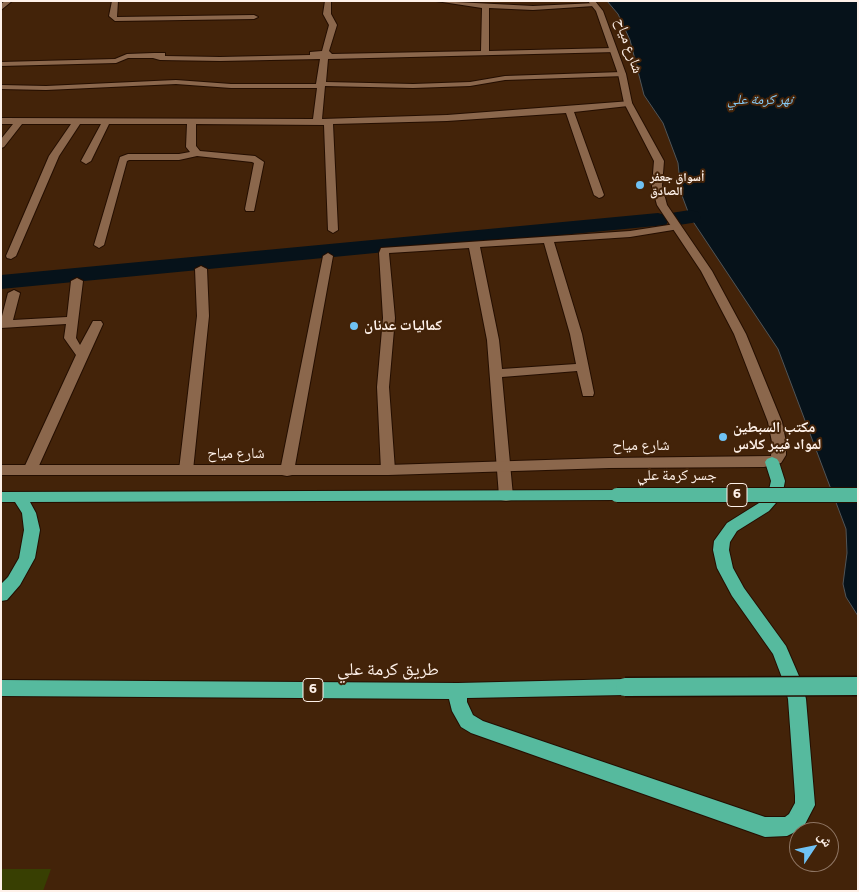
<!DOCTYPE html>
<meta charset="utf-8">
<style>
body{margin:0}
#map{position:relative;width:859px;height:892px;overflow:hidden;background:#432309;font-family:"Titillium Web","Noto Naskh Arabic",sans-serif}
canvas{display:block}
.frame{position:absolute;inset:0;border:2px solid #fef1e9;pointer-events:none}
.north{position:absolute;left:789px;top:822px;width:50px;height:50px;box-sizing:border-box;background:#432309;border:1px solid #8e7563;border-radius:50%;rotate:56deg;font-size:14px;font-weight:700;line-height:20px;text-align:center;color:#fef1e9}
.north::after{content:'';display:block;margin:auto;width:18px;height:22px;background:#6fc2f4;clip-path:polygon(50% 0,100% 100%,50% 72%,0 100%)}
</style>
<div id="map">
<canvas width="859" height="892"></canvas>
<div class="frame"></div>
<div class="north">ش</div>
</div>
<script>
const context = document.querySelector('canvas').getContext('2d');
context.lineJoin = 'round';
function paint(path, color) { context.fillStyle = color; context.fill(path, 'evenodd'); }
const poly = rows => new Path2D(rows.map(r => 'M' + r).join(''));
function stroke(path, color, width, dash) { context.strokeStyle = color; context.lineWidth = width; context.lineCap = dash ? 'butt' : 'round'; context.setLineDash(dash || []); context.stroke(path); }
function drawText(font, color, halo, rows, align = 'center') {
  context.font = font + ' "Titillium Web","Noto Naskh Arabic",sans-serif'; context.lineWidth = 4; context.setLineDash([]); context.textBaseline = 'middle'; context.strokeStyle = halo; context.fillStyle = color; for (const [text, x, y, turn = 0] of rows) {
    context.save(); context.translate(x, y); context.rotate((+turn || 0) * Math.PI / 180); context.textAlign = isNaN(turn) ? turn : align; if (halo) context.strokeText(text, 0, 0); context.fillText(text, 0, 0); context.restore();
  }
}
const green = poly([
 [1,869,51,869,43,891,1,891]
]);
const water = poly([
 [607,1,858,1,858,616,846,597,843,584,847,553,846,529,778,349,690,217,681,193,678,163,663,123,644,95,630,40,618,14,607,1]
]);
const river = poly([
 [690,210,698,212,701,217,698,222,679,225,671,223,668,218,671,213,690,210],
 [658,213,666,215,669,220,666,225,1,289,1,275,658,213]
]);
const minor = poly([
 [5,1,12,1,1,10,1,4,5,1],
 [112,1,118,1,117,17,254,15,258,17,254,19,115,21,109,16,112,1],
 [325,1,331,1,331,14,337,25,329,51,332,54,481,51,482,8,436,1,533,6,596,3,597,4,594,6,533,10,489,8,489,51,613,48,617,50,616,52,328,59,326,82,413,84,470,82,505,76,622,72,626,74,625,76,505,80,470,86,413,88,325,86,322,119,447,115,631,101,632,103,628,106,574,112,604,195,602,197,599,198,594,195,566,113,447,121,333,124,338,230,333,233,328,230,324,125,196,124,196,146,200,151,255,156,264,162,254,211,246,211,245,209,254,163,252,162,197,156,179,160,129,160,127,161,104,245,99,248,94,245,120,157,128,154,179,154,190,152,186,147,187,124,109,124,91,161,86,164,81,161,101,124,80,124,59,156,16,256,11,259,7,258,6,256,49,156,71,124,22,124,4,147,1,148,1,139,13,124,1,124,1,118,313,119,317,88,231,88,176,84,46,90,1,89,1,85,46,86,176,80,231,84,316,84,320,59,220,61,160,60,153,58,128,58,116,63,1,66,1,62,115,59,127,54,154,53,165,53,165,56,220,57,310,55,310,52,322,51,329,25,323,14,325,1],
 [675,224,680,227,679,229,630,237,554,242,582,334,594,393,593,396,583,396,577,371,502,377,513,496,511,500,506,501,501,500,499,496,487,340,469,248,389,253,395,318,389,387,395,470,393,473,388,475,383,473,381,470,377,387,383,318,379,253,381,248,630,231,675,224],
 [544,243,570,334,576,364,502,369,499,340,480,247,544,243],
 [328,253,333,256,294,471,292,475,287,476,282,475,280,471,323,256,328,253],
 [201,266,207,269,209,316,193,470,191,473,186,475,181,473,179,470,197,316,195,269,201,266],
 [77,278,83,281,76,338,80,345,93,321,101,321,103,324,37,470,35,473,30,475,25,473,23,470,76,355,64,338,66,324,1,328,1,320,8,293,14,290,20,293,13,320,67,317,71,281,77,278]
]);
const tertiary = poly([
 [588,1,595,1,603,11,626,74,632,103,664,161,662,186,667,205,712,271,746,334,782,422,786,442,786,455,781,463,764,467,609,468,388,475,1,475,1,465,388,465,609,458,771,456,772,442,768,422,734,334,701,271,657,205,652,186,654,161,624,103,618,74,596,11,588,1]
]);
const trunk = poly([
 [772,457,777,459,779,462,785,481,782,496,769,511,737,531,730,542,729,550,733,568,744,588,786,646,802,683,806,699,815,805,803,828,787,836,765,837,471,733,461,727,452,711,449,699,1,696,1,680,458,683,625,679,631,682,634,687,631,692,625,695,467,698,467,702,473,715,483,721,765,817,785,817,789,814,795,803,795,796,788,699,784,683,773,654,732,596,717,568,713,550,714,541,727,523,759,503,768,494,771,481,765,462,767,459,772,457],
 [617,490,622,491,624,495,622,499,617,500,30,502,36,513,40,530,35,558,20,585,7,600,1,601,1,584,8,577,19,558,24,530,22,513,15,502,1,502,1,492,617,490]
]);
const trunkBridgeFar1 = poly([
 [617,495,858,495]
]);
const trunkBridge = poly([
 [625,687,858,686]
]);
const markers = [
 [640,185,5,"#6fc2f4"],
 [354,326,5,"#6fc2f4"],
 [723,437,5,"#6fc2f4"]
];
const farPoinames = [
 ["أسواق جعفر",650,178],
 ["الصادق",650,192]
];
const farWaternames = [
 ["نهر كرمة علي",760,101]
];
const shields = [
 [737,495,20],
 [313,690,20]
];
const shieldNames = [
 ["6",737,495],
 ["6",313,690]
];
const streetNames = [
 ["شارع مياح",628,46,71],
 ["شارع مياح",641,446],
 ["شارع مياح",236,454],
 ["جسر كرمة علي",677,476]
];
const poiNames = [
 ["كماليات عدنان",364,326],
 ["مكتب السبطين",733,428],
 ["لمواد فيبر كلاس",733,445]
];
const nearStreetnames = [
 ["طريق كرمة علي",388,671]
];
paint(green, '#383f02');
paint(water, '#06121a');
stroke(water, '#505558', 1);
paint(river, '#06121a');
stroke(minor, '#240e00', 2);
stroke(tertiary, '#240e00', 2);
stroke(trunk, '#240e00', 2);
paint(minor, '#8b674c');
paint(tertiary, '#8b674c');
paint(trunk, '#56ba9e');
stroke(trunkBridgeFar1, '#240e00', 16, []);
stroke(trunkBridge, '#240e00', 21, []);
stroke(trunkBridgeFar1, '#56ba9e', 14);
stroke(trunkBridge, '#56ba9e', 18);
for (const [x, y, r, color] of markers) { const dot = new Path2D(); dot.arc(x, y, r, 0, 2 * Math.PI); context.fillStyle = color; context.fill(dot); stroke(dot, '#432309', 2); }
drawText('bold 12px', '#fef1e9', '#432309', farPoinames, 'left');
drawText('italic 14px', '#85c9f4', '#432309', farWaternames);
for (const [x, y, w] of shields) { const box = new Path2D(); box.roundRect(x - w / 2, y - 11.5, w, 23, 4); context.fillStyle = '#432309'; context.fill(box); stroke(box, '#fef1e9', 1); }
drawText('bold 14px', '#fef1e9', null, shieldNames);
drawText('15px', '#fef1e9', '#432309', streetNames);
drawText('bold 15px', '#fef1e9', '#432309', poiNames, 'left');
drawText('18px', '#fef1e9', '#432309', nearStreetnames);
</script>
